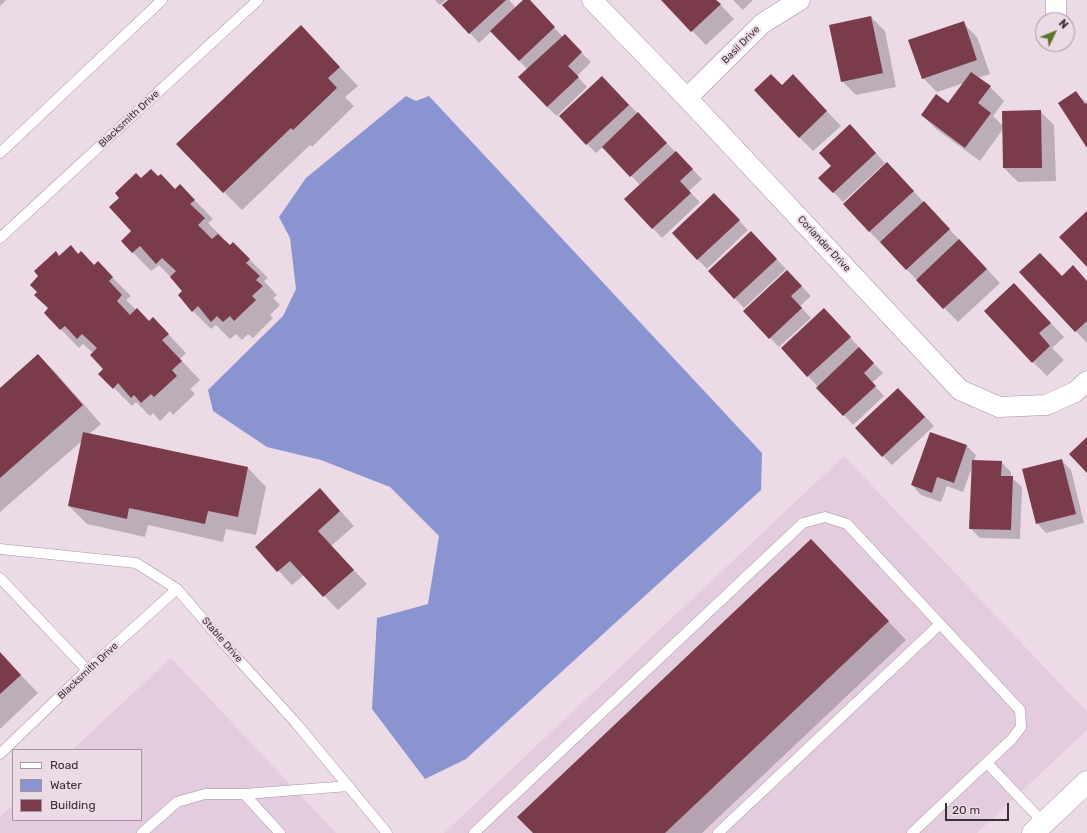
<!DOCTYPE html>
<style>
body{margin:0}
#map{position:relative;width:1087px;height:833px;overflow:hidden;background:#ecdae7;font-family:Rubik,sans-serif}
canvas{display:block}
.legend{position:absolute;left:12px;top:749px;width:130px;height:72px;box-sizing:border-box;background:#ecdae7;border:1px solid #a496a0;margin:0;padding:5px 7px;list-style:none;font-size:12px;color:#373136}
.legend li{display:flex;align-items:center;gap:8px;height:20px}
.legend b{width:20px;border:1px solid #a496a0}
.north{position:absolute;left:1035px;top:12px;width:40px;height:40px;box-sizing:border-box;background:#ecdae7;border:1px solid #a496a0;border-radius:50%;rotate:47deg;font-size:11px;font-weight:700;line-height:16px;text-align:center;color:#373136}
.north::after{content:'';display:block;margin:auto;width:14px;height:18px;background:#5d7325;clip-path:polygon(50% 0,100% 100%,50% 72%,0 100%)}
.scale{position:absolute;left:945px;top:803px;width:64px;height:18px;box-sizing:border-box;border:2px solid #373136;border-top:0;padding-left:5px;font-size:12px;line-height:14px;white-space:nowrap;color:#373136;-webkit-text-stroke:3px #ecdae7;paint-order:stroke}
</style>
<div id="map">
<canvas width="1087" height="833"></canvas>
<ul class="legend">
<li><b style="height:5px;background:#fff"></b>Road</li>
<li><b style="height:11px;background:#8994d0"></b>Water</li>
<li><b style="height:11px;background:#7a3b4b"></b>Building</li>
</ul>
<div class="north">N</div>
<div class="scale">20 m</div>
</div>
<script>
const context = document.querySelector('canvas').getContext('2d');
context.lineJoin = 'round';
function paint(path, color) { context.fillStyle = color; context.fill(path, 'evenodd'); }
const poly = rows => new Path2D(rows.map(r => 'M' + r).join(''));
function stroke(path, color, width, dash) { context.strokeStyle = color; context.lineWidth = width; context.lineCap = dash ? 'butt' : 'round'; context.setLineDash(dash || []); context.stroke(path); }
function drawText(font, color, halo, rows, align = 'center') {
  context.font = font + ' Rubik,sans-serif'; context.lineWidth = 4; context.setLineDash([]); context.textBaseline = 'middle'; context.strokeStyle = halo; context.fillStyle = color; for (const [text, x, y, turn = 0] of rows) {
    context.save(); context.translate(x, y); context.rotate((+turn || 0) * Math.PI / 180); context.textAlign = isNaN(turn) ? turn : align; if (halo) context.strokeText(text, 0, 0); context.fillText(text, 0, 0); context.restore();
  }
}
const built = poly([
 [844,456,1087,712,1087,730,977,833,444,833],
 [171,658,336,833,0,833,0,817,13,805,13,820,141,820,141,750,72,750]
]);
const water = poly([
 [406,96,416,101,429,96,762,453,761,490,466,759,425,779,372,709,377,618,428,604,439,536,390,487,321,460,267,447,213,411,208,390,283,316,296,289,290,238,279,217,306,178]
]);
const shadow = poly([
 [0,0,6,0,0,6],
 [435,0,446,0,440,5],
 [449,0,509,0,516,8,524,0,528,0,563,37,574,45,591,62,577,76,587,87,557,116,547,107,528,70,492,31,479,43,444,5],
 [662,0,716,0,734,19,706,45],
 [733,0,753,0,743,10],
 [871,17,885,31,896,87,856,95,842,81],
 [963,23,977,37,990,74,978,78,990,87,1004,101,993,116,1003,126,1040,111,1054,125,1056,181,1018,182,1004,168,1003,129,980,161,936,129,922,115,948,104,964,83,937,92,923,78],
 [319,45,358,86,345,97,354,106,312,147,310,145,242,210,224,192],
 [782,86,807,90,841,126,813,151,799,137],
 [612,87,702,179,689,191,700,202,662,238,625,199,640,185,603,147,596,153,587,144],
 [1076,93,1087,103,1087,146],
 [859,135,885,163,843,202,820,178,832,166],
 [159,178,176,190,180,185,213,219,208,223,222,237,221,238,230,247,233,243,268,278,264,281,277,295,273,298,280,305,270,315,273,318,253,338,248,334,242,340,236,334,230,339,216,325,211,329,193,311,184,291,159,265,151,271,122,241,133,231,141,179],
 [901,178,1000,283,958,322,869,231],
 [723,204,748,230,707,269,673,233],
 [760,242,786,269,744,308,709,271],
 [71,246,79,255,82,252,95,266,98,263,131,296,126,300,149,322,153,318,186,353,180,359,200,380,190,389,195,394,173,415,170,411,160,421,153,413,150,416,136,402,132,406,100,374,104,369,93,353,83,344,79,348,45,313,49,309,60,257],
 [1020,272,1062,277,1087,281,1087,343],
 [796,280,811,296,800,306,811,318,779,347,770,338],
 [1028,299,1064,337,1052,348,1064,360,1047,376,1033,362],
 [833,319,859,347,858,348,883,373,872,383,884,396,853,425,782,348],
 [38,355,57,374,101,424,88,435,248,468,266,487,256,535,226,529,223,542,148,525,145,537,87,524,69,506,83,440,0,512,0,389],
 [908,398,934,426,892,465,883,456],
 [967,446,976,455,974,462,1001,462,1011,472,1011,477,1022,487,1020,539,980,538,970,528,972,467,963,492,947,486,941,502,921,495,912,485],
 [1061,460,1071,470,1084,523,1046,533,1037,523],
 [334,504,354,526,331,546,367,584,338,610,304,575,292,585,256,547],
 [829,559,906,640,702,833,534,833],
 [0,653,38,693,0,729]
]);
const building = poly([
 [448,0,506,0,469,34,442,5],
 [523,0,530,0,555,27,519,61,490,31],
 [661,0,716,0,721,4,691,32],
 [871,16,883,73,841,82,829,25],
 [964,21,977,60,922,79,908,40],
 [301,25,340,67,328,78,337,88,293,130,291,128,223,193,176,144],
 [565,34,582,52,568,66,579,77,547,107,518,77],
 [971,72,991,86,978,103,991,113,965,148,921,115,936,94,948,103],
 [771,74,782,85,793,74,827,111,799,138,754,90],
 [602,76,629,105,586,145,559,116],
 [1076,91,1085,104,1087,103,1087,148,1058,103],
 [1041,110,1042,168,1003,168,1002,111],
 [638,112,667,143,630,177,602,147],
 [850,124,876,153,833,193,818,178,831,166,819,153],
 [676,151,693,169,680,181,691,193,652,229,624,199],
 [887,162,914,191,869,232,843,204],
 [151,169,158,176,161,174,175,189,180,184,195,200,190,204,205,218,198,225,212,239,218,234,230,245,233,242,250,259,246,263,260,276,256,280,263,286,252,296,256,300,234,321,230,316,223,322,217,316,211,322,198,306,192,312,178,295,182,291,170,277,176,271,162,258,156,264,140,246,132,253,121,241,131,231,109,207,119,198,115,193,136,173,141,178],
 [714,193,740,220,697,260,672,233],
 [924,201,950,229,906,270,880,242],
 [1087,211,1087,267,1059,237],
 [751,231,777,259,734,299,708,271],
 [959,239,987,269,943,309,916,280],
 [71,245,78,254,81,251,94,265,98,261,113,277,109,281,122,295,117,301,130,315,137,308,149,321,153,317,169,334,162,340,182,361,172,370,177,376,154,397,151,394,141,403,134,395,131,398,118,383,113,389,98,374,103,369,90,355,97,348,82,334,77,339,65,326,60,330,44,313,48,308,34,295,37,292,30,285,38,276,34,271,56,251,59,256],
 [1040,253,1062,276,1073,265,1087,281,1087,321,1075,332,1019,272],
 [787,270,802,286,791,296,802,308,769,339,743,311],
 [1014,283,1051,323,1039,333,1050,346,1032,363,984,311],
 [824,308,851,337,807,377,781,348],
 [859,347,874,363,864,373,876,386,843,416,816,388],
 [38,354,83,405,0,478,0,388],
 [898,388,925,417,882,457,855,428],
 [83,432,248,467,238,517,208,511,205,524,129,508,127,519,68,506],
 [930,432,967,445,954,483,937,477,932,493,911,485],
 [1087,437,1087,473,1069,454],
 [1062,459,1076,514,1036,524,1022,469],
 [972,460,1002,461,1001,476,1013,476,1011,530,969,529],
 [320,488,340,511,318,531,354,570,323,597,290,561,277,572,255,547],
 [811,539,889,621,665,833,533,833,517,817],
 [0,652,21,675,0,694]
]);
const lane = poly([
 [0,153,162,0],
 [0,238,258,0],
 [0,549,136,563,177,589,227,647,296,723,387,833],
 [0,578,87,670],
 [0,754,87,670,177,589],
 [987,763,1044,823],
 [244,794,280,833],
 [142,833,177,802,205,794,244,794,349,786],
 [474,833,803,523,825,517,847,524,1020,710,1021,727,1012,739,912,833],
 [718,833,940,624]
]);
const street = poly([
 [592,0,687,98,960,390,999,407,1046,405,1075,392,1087,381],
 [1056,20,1056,0],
 [687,98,763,23,800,0]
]);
const primary = poly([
 [1033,833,1087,782]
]);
const streetNames = [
 ["Basil Drive",741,45,-45],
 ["Blacksmith Drive",129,119,-43],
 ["Coriander Drive",824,244,47],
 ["Stable Drive",222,640,49],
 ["Blacksmith Drive",88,671,-43]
];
paint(built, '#e3ccde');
paint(water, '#8994d0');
paint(shadow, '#0003');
paint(building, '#7a3b4b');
stroke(lane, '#a695a2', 11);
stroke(street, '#a695a2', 21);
stroke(primary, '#a695a2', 23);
stroke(lane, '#fff', 10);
stroke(street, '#fff', 20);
stroke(primary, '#fff', 22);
drawText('10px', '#373136', '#ecdae7', streetNames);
</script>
